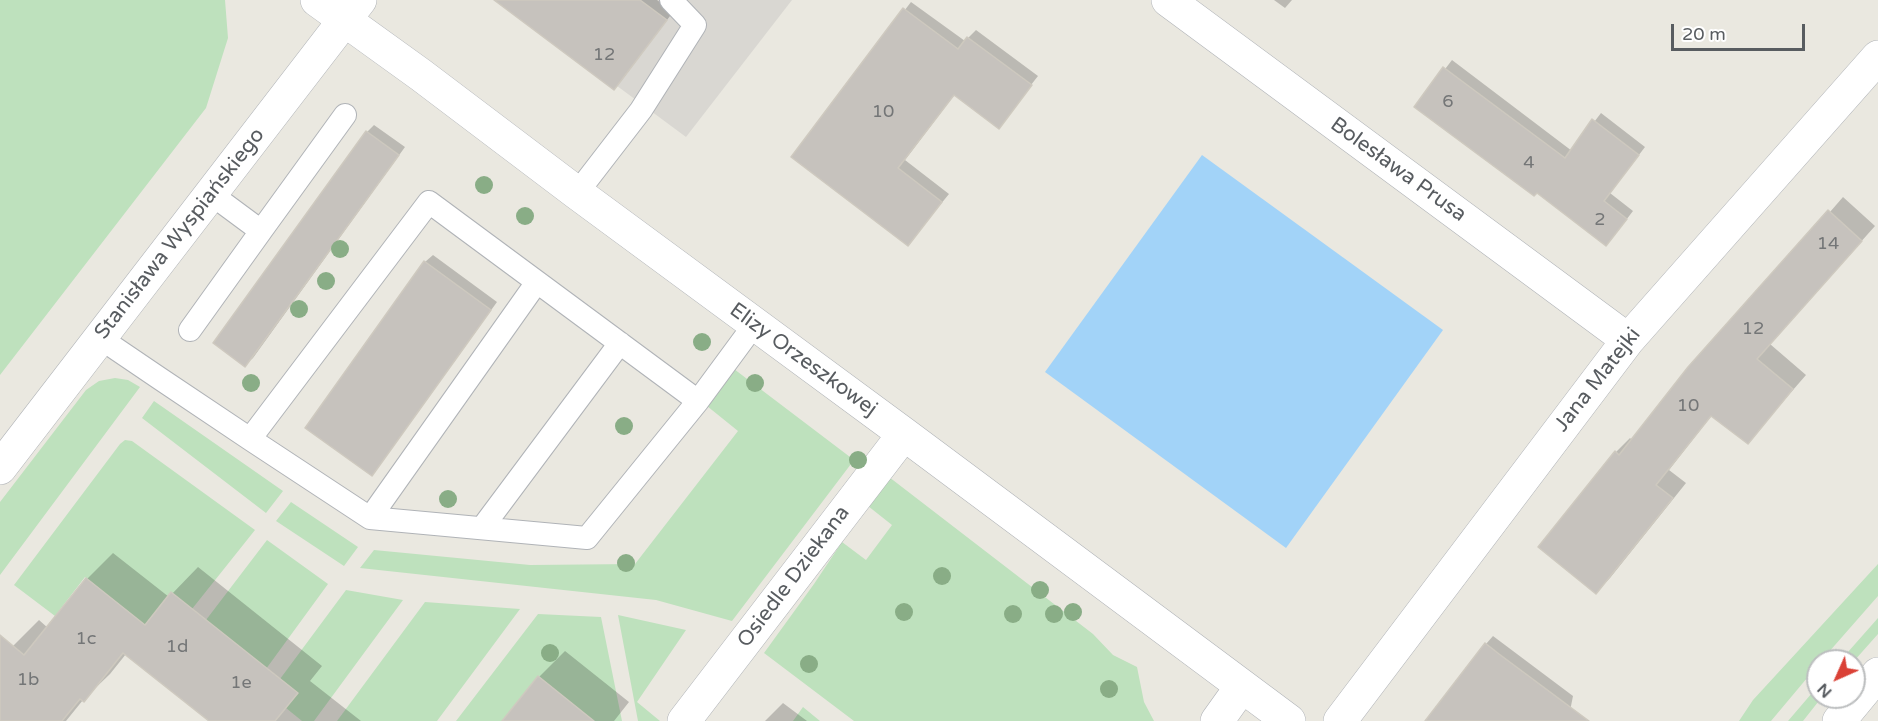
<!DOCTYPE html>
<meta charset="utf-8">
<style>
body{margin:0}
#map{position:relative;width:1878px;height:721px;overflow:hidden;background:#eae8e0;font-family:"Varela Round",sans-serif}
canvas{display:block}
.north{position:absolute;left:1806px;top:649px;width:60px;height:60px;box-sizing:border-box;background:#fff;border:2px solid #bcbebf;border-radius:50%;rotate:225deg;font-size:16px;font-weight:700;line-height:24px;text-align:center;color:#585c60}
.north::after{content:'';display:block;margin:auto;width:21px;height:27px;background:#da4136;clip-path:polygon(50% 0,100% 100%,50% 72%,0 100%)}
.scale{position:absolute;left:1671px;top:24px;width:134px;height:27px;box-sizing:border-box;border:3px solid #585c60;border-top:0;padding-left:8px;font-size:18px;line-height:21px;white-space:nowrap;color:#585c60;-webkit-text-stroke:4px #fff;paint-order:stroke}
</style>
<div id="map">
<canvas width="1878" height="721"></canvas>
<div class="north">N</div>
<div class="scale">20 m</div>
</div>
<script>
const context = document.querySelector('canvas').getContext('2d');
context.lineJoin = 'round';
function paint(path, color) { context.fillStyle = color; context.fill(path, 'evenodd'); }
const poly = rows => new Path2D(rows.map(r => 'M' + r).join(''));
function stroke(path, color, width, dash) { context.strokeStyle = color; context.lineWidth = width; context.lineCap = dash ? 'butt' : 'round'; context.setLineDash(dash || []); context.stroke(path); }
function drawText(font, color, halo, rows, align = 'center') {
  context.font = font + ' "Varela Round",sans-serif'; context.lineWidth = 5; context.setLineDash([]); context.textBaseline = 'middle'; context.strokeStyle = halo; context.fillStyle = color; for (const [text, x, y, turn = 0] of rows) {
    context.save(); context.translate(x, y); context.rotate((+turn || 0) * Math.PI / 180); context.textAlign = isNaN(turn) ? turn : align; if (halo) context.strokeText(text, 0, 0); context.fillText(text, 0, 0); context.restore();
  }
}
const industrial = poly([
 [501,0,792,0,686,137]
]);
const green = poly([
 [0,0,225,0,228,38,206,108,0,375],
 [734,369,854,460,732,621,656,600,360,568,374,550,530,565,635,564,738,431,707,406],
 [115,378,128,380,140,387,0,575,0,502,86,390,99,381],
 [154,401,283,491,266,513,142,418],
 [125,440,132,441,255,530,192,609,171,592,145,625,85,577,55,616,14,585,120,444],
 [889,477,1093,634,1113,655,1137,667,1144,702,1154,721,854,721,764,653,814,584,842,542,866,560,892,525,868,506],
 [291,502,358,547,344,566,276,521],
 [267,540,328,584,266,669,206,620],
 [1878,564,1878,596,1821,661,1818,661,1818,665,1771,721,1739,721,1753,700],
 [346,590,403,600,314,721,302,721,286,708,280,679],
 [425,602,520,609,437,721,337,721],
 [538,614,601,617,622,721,594,721,538,676,502,721,456,721],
 [618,615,686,630,637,702,660,721,638,721],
 [1878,618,1878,634,1854,661,1840,661],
 [1818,686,1818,697,1822,697,1803,721,1788,721],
 [803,707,820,721,793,721]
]);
const water = poly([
 [1202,155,1443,330,1286,548,1045,372]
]);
const shadow = poly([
 [497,0,657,0,673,12,621,81],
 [1274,0,1292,0,1285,8],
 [911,2,965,41,976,30,1038,76,998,127,955,94,905,160,949,194,908,244,793,156],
 [1452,60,1572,151,1601,113,1645,147,1610,193,1633,211,1613,237,1537,191,1416,107],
 [374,125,405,147,253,358,245,365,367,132],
 [1843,197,1875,226,1770,344,1806,375,1748,442,1712,415,1669,470,1686,483,1610,578,1596,592,1616,452,1630,438,1632,440],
 [433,255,497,302,379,466,372,474,425,262],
 [113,553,169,597,198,567,322,666,310,681,361,721,212,721,126,654,110,674,83,700,66,721,0,721,0,663,13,646,39,620,48,628,87,579],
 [1493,636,1573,696,1568,721,1455,721,1486,644],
 [565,651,629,702,614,721,503,721,539,677],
 [783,703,807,721,765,721]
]);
const building = poly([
 [494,0,640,0,667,20,614,90,494,0],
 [903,8,958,49,967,37,1032,85,999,129,954,95,898,168,942,202,908,246,791,157,903,8],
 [1443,67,1565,158,1592,119,1639,155,1604,201,1627,219,1606,246,1537,193,1534,196,1414,107,1443,67],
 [366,131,399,155,245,367,213,343,366,131],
 [1828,210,1862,241,1757,359,1793,389,1748,444,1711,416,1656,485,1673,498,1596,594,1538,547,1615,451,1619,455,1688,367,1828,210],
 [424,261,491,310,372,476,305,428,424,261],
 [86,578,145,625,171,592,298,693,275,721,209,721,123,653,84,702,80,699,62,721,0,721,0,635,24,655,86,578],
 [1485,643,1499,654,1589,721,1425,721,1485,643],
 [538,676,594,721,502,721,538,676]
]);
const service = poly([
 [577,193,641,110,695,25,671,0],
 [261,231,345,115],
 [190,330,261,231,211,194],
 [100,338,159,378,250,439,370,518,587,538,698,401,429,202,250,439],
 [698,401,754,325],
 [370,518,537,282],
 [482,528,620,343]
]);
const minor = poly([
 [317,0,421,75,577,193,904,434,1289,721],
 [1168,0,1628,340],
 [0,468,360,0],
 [684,721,904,434],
 [1217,721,1242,686],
 [1340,721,1628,340,1878,57]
]);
const tertiary = poly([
 [1839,721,1878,674]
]);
const trees = [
 [484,185],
 [525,216],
 [340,249],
 [326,281],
 [299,309],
 [702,342],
 [251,383],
 [755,383],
 [624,426],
 [858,460],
 [448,499],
 [626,563],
 [942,576],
 [1040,590],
 [904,612],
 [1073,612],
 [1013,614],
 [1054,614],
 [550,653],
 [809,664],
 [1109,689]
];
const numberNames = [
 ["12",604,55],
 ["6",1448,102],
 ["10",883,112],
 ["4",1529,163],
 ["2",1600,220],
 ["14",1828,244],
 ["12",1753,329],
 ["10",1688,406],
 ["1c",86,639],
 ["1d",177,647],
 ["1b",28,680],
 ["1e",241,683]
];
const streetNames = [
 ["Bolesława Prusa",1398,170,36],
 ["Stanisława Wyspiańskiego",180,234,-52],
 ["Elizy Orzeszkowej",803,360,36],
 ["Jana Matejki",1598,380,-52],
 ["Osiedle Dziekana",794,577,-53]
];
paint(industrial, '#d9d7d2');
paint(green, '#bee1bd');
paint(water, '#a2d3f8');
paint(shadow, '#0003');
paint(building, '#c6c2bd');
stroke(building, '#cec9bf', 1.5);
stroke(service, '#b0b3b7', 24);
stroke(minor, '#b0b3b7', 34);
stroke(tertiary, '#b0b3b7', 34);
stroke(service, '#fff', 22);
stroke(minor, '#fff', 33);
stroke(tertiary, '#fff', 33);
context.fillStyle = '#89ad86';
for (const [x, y] of trees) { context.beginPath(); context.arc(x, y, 9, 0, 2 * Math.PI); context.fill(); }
drawText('18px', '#747677', null, numberNames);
drawText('21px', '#585c60', '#fff', streetNames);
</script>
